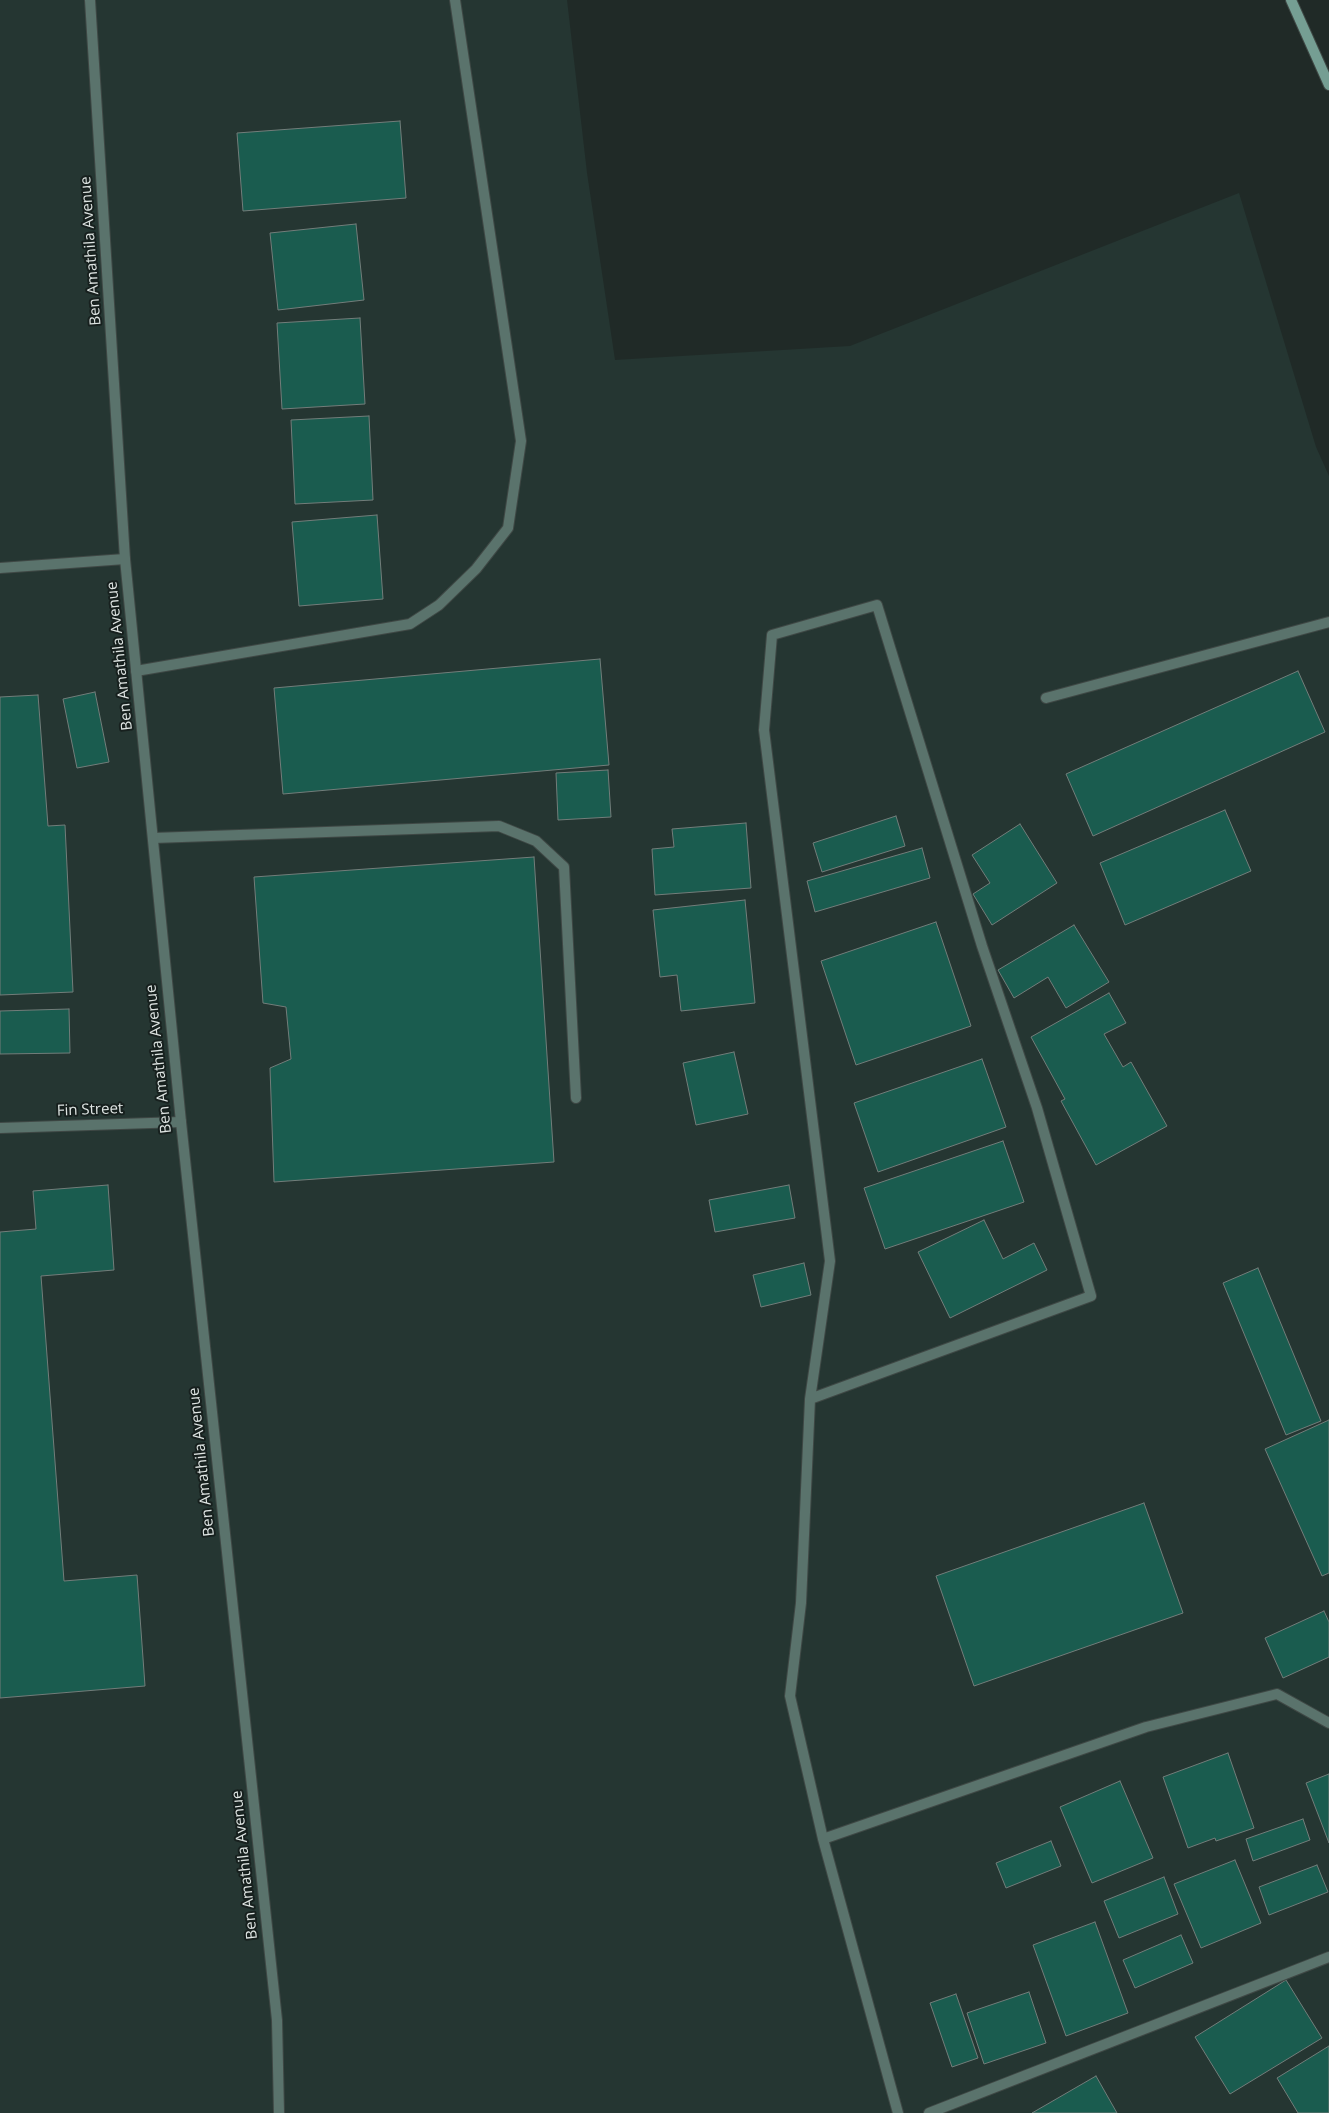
<!DOCTYPE html>
<style>
body{margin:0}
canvas{display:block;background:#202a27}
</style>
<canvas width="1329" height="2113"></canvas>
<script>
const context = document.querySelector('canvas').getContext('2d');
context.lineJoin = 'round';
function paint(path, color) { context.fillStyle = color; context.fill(path, 'evenodd'); }
const poly = rows => new Path2D(rows.map(r => 'M' + r).join(''));
function stroke(path, color, width, dash) { context.strokeStyle = color; context.lineWidth = width; context.lineCap = dash ? 'butt' : 'round'; context.setLineDash(dash || []); context.stroke(path); }
function drawText(font, color, halo, rows, align = 'center') {
  context.font = font + ' "Open Sans",sans-serif'; context.lineWidth = 4; context.setLineDash([]); context.textBaseline = 'middle'; context.strokeStyle = halo; context.fillStyle = color; for (const [text, x, y, turn = 0] of rows) {
    context.save(); context.translate(x, y); context.rotate((+turn || 0) * Math.PI / 180); context.textAlign = isNaN(turn) ? turn : align; if (halo) context.strokeText(text, 0, 0); context.fillText(text, 0, 0); context.restore();
  }
}
const built = poly([
 [0,0,567,0,587,173,615,360,850,346,1239,193,1316,447,1329,476,1329,2113,0,2113]
]);
const building = poly([
 [400,121,406,198,243,211,237,133,400,121],
 [356,224,364,300,278,310,270,233,356,224],
 [360,318,365,404,282,409,277,323,360,318],
 [369,416,373,500,295,504,291,420,369,416],
 [377,515,383,599,299,606,292,522,377,515],
 [600,659,609,765,283,794,274,688,600,659],
 [1298,671,1325,732,1093,836,1066,774,1298,671],
 [95,692,109,762,77,768,63,699,95,692],
 [38,695,48,826,65,825,73,992,0,995,0,697,38,695],
 [608,770,611,817,558,820,556,773,608,770],
 [1225,810,1251,871,1125,925,1100,863,1225,810],
 [896,816,905,846,822,872,813,843,896,816],
 [746,823,751,888,655,895,652,849,674,847,672,829,746,823],
 [1020,824,1057,883,992,925,973,894,990,883,972,855,1020,824],
 [922,848,930,878,815,912,807,881,922,848],
 [534,857,554,1162,274,1182,270,1068,291,1059,286,1007,263,1003,254,877,534,857],
 [745,900,755,1003,681,1011,677,975,660,977,653,910,745,900],
 [936,922,971,1026,856,1065,821,961,936,922],
 [1074,925,1109,982,1066,1008,1048,977,1014,998,998,970,1074,925],
 [1109,993,1126,1023,1104,1034,1123,1067,1131,1062,1167,1126,1096,1165,1061,1101,1065,1099,1031,1037,1109,993],
 [69,1009,70,1053,0,1054,0,1011,69,1009],
 [734,1052,748,1114,696,1125,683,1063,734,1052],
 [982,1059,1006,1127,878,1172,854,1103,982,1059],
 [1003,1141,1024,1202,885,1249,864,1188,1003,1141],
 [108,1185,114,1270,41,1276,64,1581,137,1575,145,1686,0,1698,0,1232,36,1229,33,1191,108,1185],
 [789,1185,795,1218,715,1232,709,1200,789,1185],
 [984,1220,1003,1259,1034,1243,1047,1270,950,1318,918,1252,984,1220],
 [804,1263,811,1295,761,1307,753,1275,804,1263],
 [1258,1268,1321,1421,1286,1435,1223,1283,1258,1268],
 [1329,1420,1329,1573,1322,1576,1265,1449,1329,1420],
 [1144,1503,1183,1613,974,1686,936,1576,1144,1503],
 [1324,1611,1329,1622,1329,1657,1283,1678,1265,1638,1324,1611],
 [1228,1753,1254,1828,1216,1841,1215,1838,1188,1848,1163,1777,1228,1753],
 [1329,1774,1329,1843,1306,1783,1329,1774],
 [1120,1781,1153,1858,1092,1883,1060,1807,1120,1781],
 [1303,1819,1310,1840,1253,1861,1246,1839,1303,1819],
 [1051,1841,1061,1866,1006,1888,996,1863,1051,1841],
 [1235,1860,1261,1923,1201,1948,1174,1884,1235,1860],
 [1317,1865,1328,1892,1269,1915,1259,1887,1317,1865],
 [1164,1877,1178,1914,1119,1938,1104,1901,1164,1877],
 [1095,1922,1128,2013,1066,2036,1033,1945,1095,1922],
 [1181,1935,1193,1963,1135,1988,1123,1960,1181,1935],
 [1286,1980,1322,2038,1230,2094,1195,2037,1286,1980],
 [1029,1992,1046,2043,984,2064,967,2013,1029,1992],
 [956,1994,978,2058,952,2067,930,2003,956,1994],
 [1329,2046,1329,2113,1298,2113,1277,2078,1329,2046],
 [1096,2076,1117,2113,1032,2113,1096,2076]
]);
const lane = poly([
 [0,568,125,559],
 [136,671,410,624,439,605,476,569,508,528,521,441,455,0],
 [1046,698,1329,622],
 [153,838,499,826,536,841,564,867,576,1098],
 [0,1128,181,1122],
 [810,1399,830,1261,764,730,772,635,877,605,982,946,1037,1108,1091,1296,810,1399,801,1603,790,1696,823,1839,898,2113],
 [823,1839,1146,1727,1277,1694,1329,1723],
 [929,2113,1329,1957]
]);
const street = poly([
 [90,0,125,559,181,1122,277,2020,279,2113]
]);
const secondary = poly([
 [1291,0,1329,85]
]);
const streetNames = [
 ["Ben Amathila Avenue",91,251,-94],
 ["Ben Amathila Avenue",120,656,-96],
 ["Ben Amathila Avenue",159,1059,-96],
 ["Fin Street",90,1110,-2],
 ["Ben Amathila Avenue",202,1462,-96],
 ["Ben Amathila Avenue",245,1865,-96]
];
paint(built, '#253632');
paint(building, '#1a5c4f');
stroke(building, '#727d7a', 1);
stroke(lane, '#3f4845', 12);
stroke(street, '#3f4845', 12);
stroke(secondary, '#3f4845', 12);
stroke(lane, '#5a736c', 10);
stroke(street, '#5a736c', 10);
stroke(secondary, '#759e93', 10);
drawText('15px', '#dfe5e3', '#17201e', streetNames);
</script>
